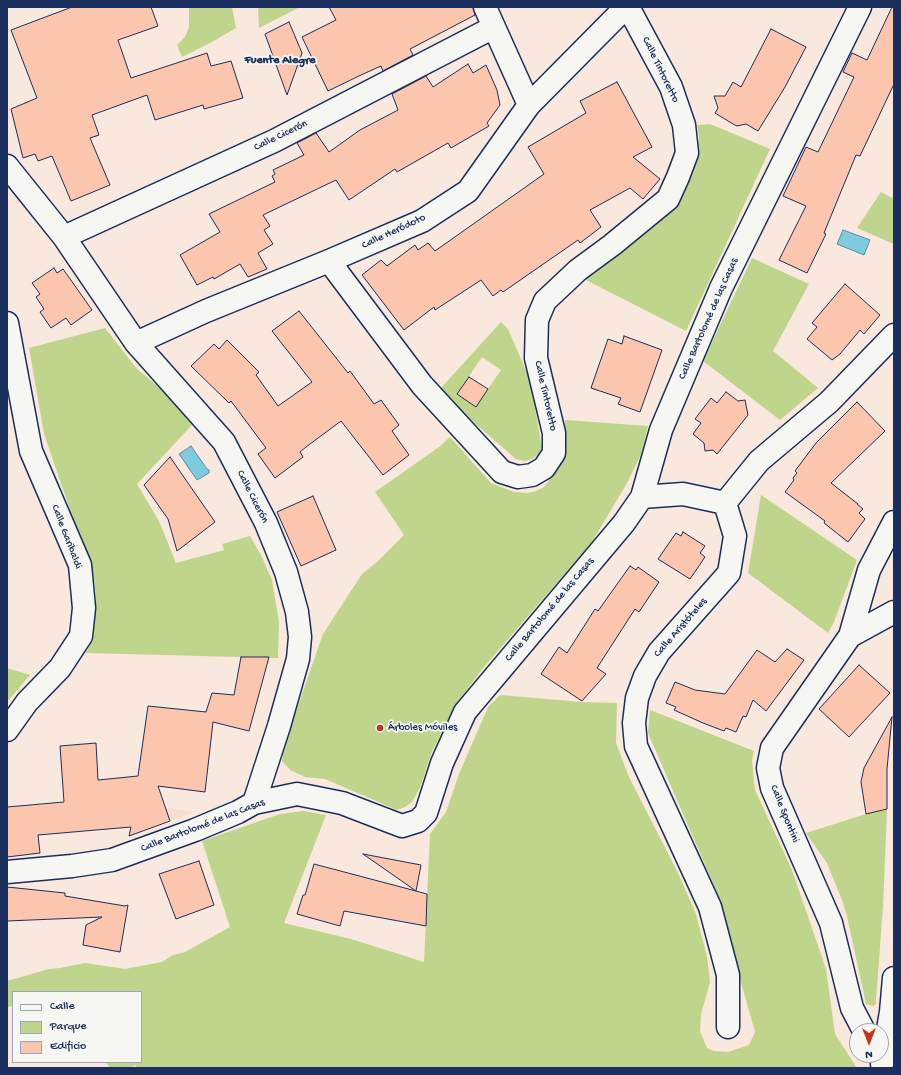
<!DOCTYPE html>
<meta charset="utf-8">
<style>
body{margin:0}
#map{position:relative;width:901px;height:1075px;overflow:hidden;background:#f8e8dd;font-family:"Gochi Hand",sans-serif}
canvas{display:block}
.frame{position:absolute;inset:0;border:8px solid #1b2f5e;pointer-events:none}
.legend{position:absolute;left:12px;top:991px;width:130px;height:72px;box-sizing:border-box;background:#f6f6f2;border:1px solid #9ea6b7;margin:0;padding:5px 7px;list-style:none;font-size:12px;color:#1b2f5e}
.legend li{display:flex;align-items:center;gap:8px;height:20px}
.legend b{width:20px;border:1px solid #9ea6b7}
.north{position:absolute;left:849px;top:1023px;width:40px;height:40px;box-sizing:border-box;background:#f6f6f2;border:1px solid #9ea6b7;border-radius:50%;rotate:180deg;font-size:11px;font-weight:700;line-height:16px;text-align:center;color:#1b2f5e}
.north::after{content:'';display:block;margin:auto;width:14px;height:18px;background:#c8321e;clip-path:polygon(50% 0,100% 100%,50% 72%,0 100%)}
</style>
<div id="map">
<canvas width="901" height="1075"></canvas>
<div class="frame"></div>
<ul class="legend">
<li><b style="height:5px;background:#f6f6f2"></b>Calle</li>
<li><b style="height:11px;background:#bfd58b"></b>Parque</li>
<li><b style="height:11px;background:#fbc6ad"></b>Edificio</li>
</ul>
<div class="north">N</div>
</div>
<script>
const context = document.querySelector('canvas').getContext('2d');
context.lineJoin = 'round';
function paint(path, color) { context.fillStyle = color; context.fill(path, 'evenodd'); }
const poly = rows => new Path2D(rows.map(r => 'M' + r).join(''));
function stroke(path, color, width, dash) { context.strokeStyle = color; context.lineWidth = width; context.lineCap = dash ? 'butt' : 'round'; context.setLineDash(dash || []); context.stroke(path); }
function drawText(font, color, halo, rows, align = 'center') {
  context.font = font + ' "Gochi Hand",sans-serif'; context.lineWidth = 3.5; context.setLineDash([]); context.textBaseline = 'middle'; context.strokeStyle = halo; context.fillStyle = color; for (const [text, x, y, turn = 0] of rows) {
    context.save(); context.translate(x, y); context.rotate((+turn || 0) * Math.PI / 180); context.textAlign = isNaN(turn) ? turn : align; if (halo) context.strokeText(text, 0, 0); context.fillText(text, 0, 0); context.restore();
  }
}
const built = poly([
 [134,804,166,808,194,812,129,836]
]);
const green = poly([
 [189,7,232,7,236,28,210,43,182,57,177,45,185,37,189,27],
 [258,7,300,7,259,28],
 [710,124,770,149,686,331,584,279,650,229,678,204,692,176,696,163,699,137,697,125],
 [881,192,894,199,894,244,857,228],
 [752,258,809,284,773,351,818,388,780,420,703,361],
 [501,322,508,329,530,380,541,442,542,447,539,454,532,459,525,461,516,459,463,413,440,389],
 [482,357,501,370,476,406,457,394],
 [105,328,137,369,148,378,170,397,192,425,137,484,159,521,176,563,224,550,222,544,250,536,261,555,272,580,279,622,278,658,86,653,93,639,96,597,94,579,44,434,29,348],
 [565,420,648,426,642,452,627,483,592,542,484,667,457,702,431,754,420,788,412,802,405,807,397,810,325,779,305,777,290,770,282,761,284,746,323,634,362,574,377,562,404,535,375,492,439,447,450,437,491,483,514,492,528,493,536,491,544,487,556,471,561,460,565,447],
 [761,495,857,560,834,622,828,633,748,573],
 [7,668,30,675,7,702],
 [500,695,582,702,617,703,616,743,629,777,678,873,696,914,707,957,710,982,701,1014,700,1031,707,1048,714,1051,728,1052,749,1045,755,1032,740,979,722,904,648,733,650,710,754,751,752,760,755,790,792,870,826,969,835,1034,857,1068,137,1068,135,1065,130,1068,110,1068,106,1062,141,1062,141,992,13,992,13,1005,7,1008,7,981,49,969,60,968,85,963,125,969,162,962,173,955,185,952,230,927,202,841,280,814,303,811,326,815,284,923,351,939,424,962,430,834,446,812,459,774,488,707],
 [887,809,883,907,876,1000,876,1004,873,1006,866,1004,847,916,842,900,827,863,806,833,866,814]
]);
const water = poly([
 [843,230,870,240,864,255,837,244,843,230],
 [191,446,207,469,209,470,209,473,197,480,179,454,191,446]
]);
const building = poly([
 [72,7,151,7,158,26,118,40,131,78,207,53,211,66,231,61,243,98,204,109,203,105,155,120,147,95,92,115,99,135,90,138,110,185,71,201,52,156,38,161,35,154,23,158,11,109,37,98,11,30,72,7],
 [329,7,473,7,475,15,410,49,413,55,383,71,381,66,361,75,328,91,302,37,336,20,329,7],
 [892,7,894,7,894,84,860,156,856,155,824,233,826,234,807,273,779,260,806,206,783,196,806,147,818,152,854,77,843,72,852,53,867,60,892,7],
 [289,22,302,53,287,95,265,34,289,22],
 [771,29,806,47,785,87,758,131,746,124,737,126,733,124,715,113,718,108,714,96,725,96,733,82,741,87,771,29],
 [468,64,473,73,486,65,497,90,500,105,487,123,489,126,451,148,448,143,397,172,395,169,349,200,336,180,263,215,270,226,264,230,273,244,258,253,267,269,248,277,240,264,214,279,213,277,197,285,180,255,220,232,209,214,275,182,272,176,275,174,273,170,304,155,297,143,316,133,329,152,360,130,398,110,392,94,426,76,433,87,468,64],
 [617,82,652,147,633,157,660,179,643,199,630,188,590,210,601,227,580,243,578,240,503,292,501,290,493,296,481,280,435,310,434,307,404,330,362,275,381,260,387,266,415,245,418,250,428,243,435,251,544,174,528,147,586,113,580,101,617,82],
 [54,268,57,273,63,269,92,310,71,325,66,318,51,328,40,312,44,309,36,297,40,294,32,283,54,268],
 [845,284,880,315,864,334,860,330,840,354,832,360,807,339,817,327,812,323,845,284],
 [299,311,348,373,350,371,374,404,381,400,399,425,392,431,409,455,383,475,341,421,306,447,300,452,303,457,275,478,258,454,266,448,231,401,229,403,191,366,214,344,219,349,227,340,259,372,256,375,278,406,312,382,272,331,299,311],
 [624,336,662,350,640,412,618,404,621,398,591,388,608,339,622,344,624,336],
 [469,377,488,389,476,407,457,394,469,377],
 [726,392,738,401,745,400,748,415,717,454,713,450,705,451,704,443,693,434,701,423,695,419,711,398,717,403,726,392],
 [857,402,885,431,831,483,858,504,857,504,863,509,859,513,865,519,848,542,824,523,825,521,785,492,794,480,793,478,797,473,795,471,816,443,857,402],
 [170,457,215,522,177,551,168,519,144,485,170,457],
 [313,496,336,550,301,566,277,512,313,496],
 [683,532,705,546,700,553,705,557,690,579,658,559,676,533,681,536,683,532],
 [630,566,636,570,638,567,659,582,639,612,635,609,597,668,606,674,582,701,541,674,559,647,567,653,595,609,598,611,630,566],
 [787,649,804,660,766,711,753,700,746,717,743,716,736,732,726,728,724,731,703,723,674,710,676,707,666,703,675,682,695,690,725,694,757,650,775,662,787,649],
 [241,657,269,657,249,731,213,722,205,792,158,786,170,821,129,836,131,827,38,835,40,853,7,857,7,807,64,802,60,746,96,743,98,780,138,776,148,706,206,712,212,693,234,695,241,657],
 [859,665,890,693,849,737,819,709,859,665],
 [892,717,887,769,887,809,866,814,861,782,864,768,892,717],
 [363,854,421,865,416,891,427,894,426,926,344,911,340,926,297,914,303,895,305,895,314,864,416,891,363,854],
 [199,861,214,905,176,919,159,874,199,861],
 [7,887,65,893,65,896,125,906,128,905,120,952,83,945,86,925,102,917,7,921,7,887]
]);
const street = poly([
 [485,7,529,105],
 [7,166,64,237,136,343,224,442,266,523,286,572,297,612,300,637,298,659,279,726,254,803],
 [64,237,274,141,494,27],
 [329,261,422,385,502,472,518,477,532,475,544,468,554,453,554,433,536,358,537,320,545,301,578,270,612,245,668,199,678,177,687,153,684,125,671,87,628,7],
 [7,323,31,451,80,565,84,608,81,636,60,668,27,702,7,730],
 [136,343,206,311,329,261,422,221,468,191,529,105,626,7],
 [642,497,683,494,725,503],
 [725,503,735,536,729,573,659,652,645,676,637,698,634,723,636,746,710,907,728,975,728,1027],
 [725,503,759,461,829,402,894,335],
 [850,636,894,612],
 [7,872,72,866,112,860,195,830,238,812,254,803,297,794,342,803,402,826,418,821,426,813,442,763,465,712,624,523,642,497,661,430,721,288,860,7],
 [864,1031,852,1008,831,923,772,788,768,768,772,748,850,636,869,570,894,522],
 [882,1064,891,1012,894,978]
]);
const markers = [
 [380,728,4,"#c8321e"]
];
const streetNames = [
 ["Calle Tintoretto",660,70,64],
 ["Calle Cicerón",281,136,-26],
 ["Calle Heródoto",394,232,-25],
 ["Calle Bartolomé de las Casas",709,319,-66],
 ["Calle Tintoretto",545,396,77],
 ["Calle Cicerón",252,497,63],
 ["Calle Garibaldi",66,537,69],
 ["Calle Bartolomé de las Casas",550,610,-50],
 ["Calle Aristóteles",681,628,-49],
 ["Calle Spontini",784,814,68],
 ["Calle Bartolomé de las Casas",203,826,-21]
];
const poiNames = [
 ["Árboles Móviles",388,728]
];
const neighbourhoodNames = [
 ["Fuente Alegre",280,61]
];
paint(built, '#f9decf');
paint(green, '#bfd58b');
paint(water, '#7ecbde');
stroke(water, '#568dab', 1);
paint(building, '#fbc6ad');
stroke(building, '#1b2f5e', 1);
stroke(street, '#1b2f5e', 25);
stroke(street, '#f6f6f2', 22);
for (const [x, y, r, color] of markers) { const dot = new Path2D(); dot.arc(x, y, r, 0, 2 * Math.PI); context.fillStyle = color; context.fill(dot); stroke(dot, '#f6f6f2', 1.5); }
drawText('11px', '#1b2f5e', '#f6f6f2', streetNames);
drawText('11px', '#1b2f5e', '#f6f6f2', poiNames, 'left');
drawText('bold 12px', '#1b2f5e', '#f6f6f2', neighbourhoodNames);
</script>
